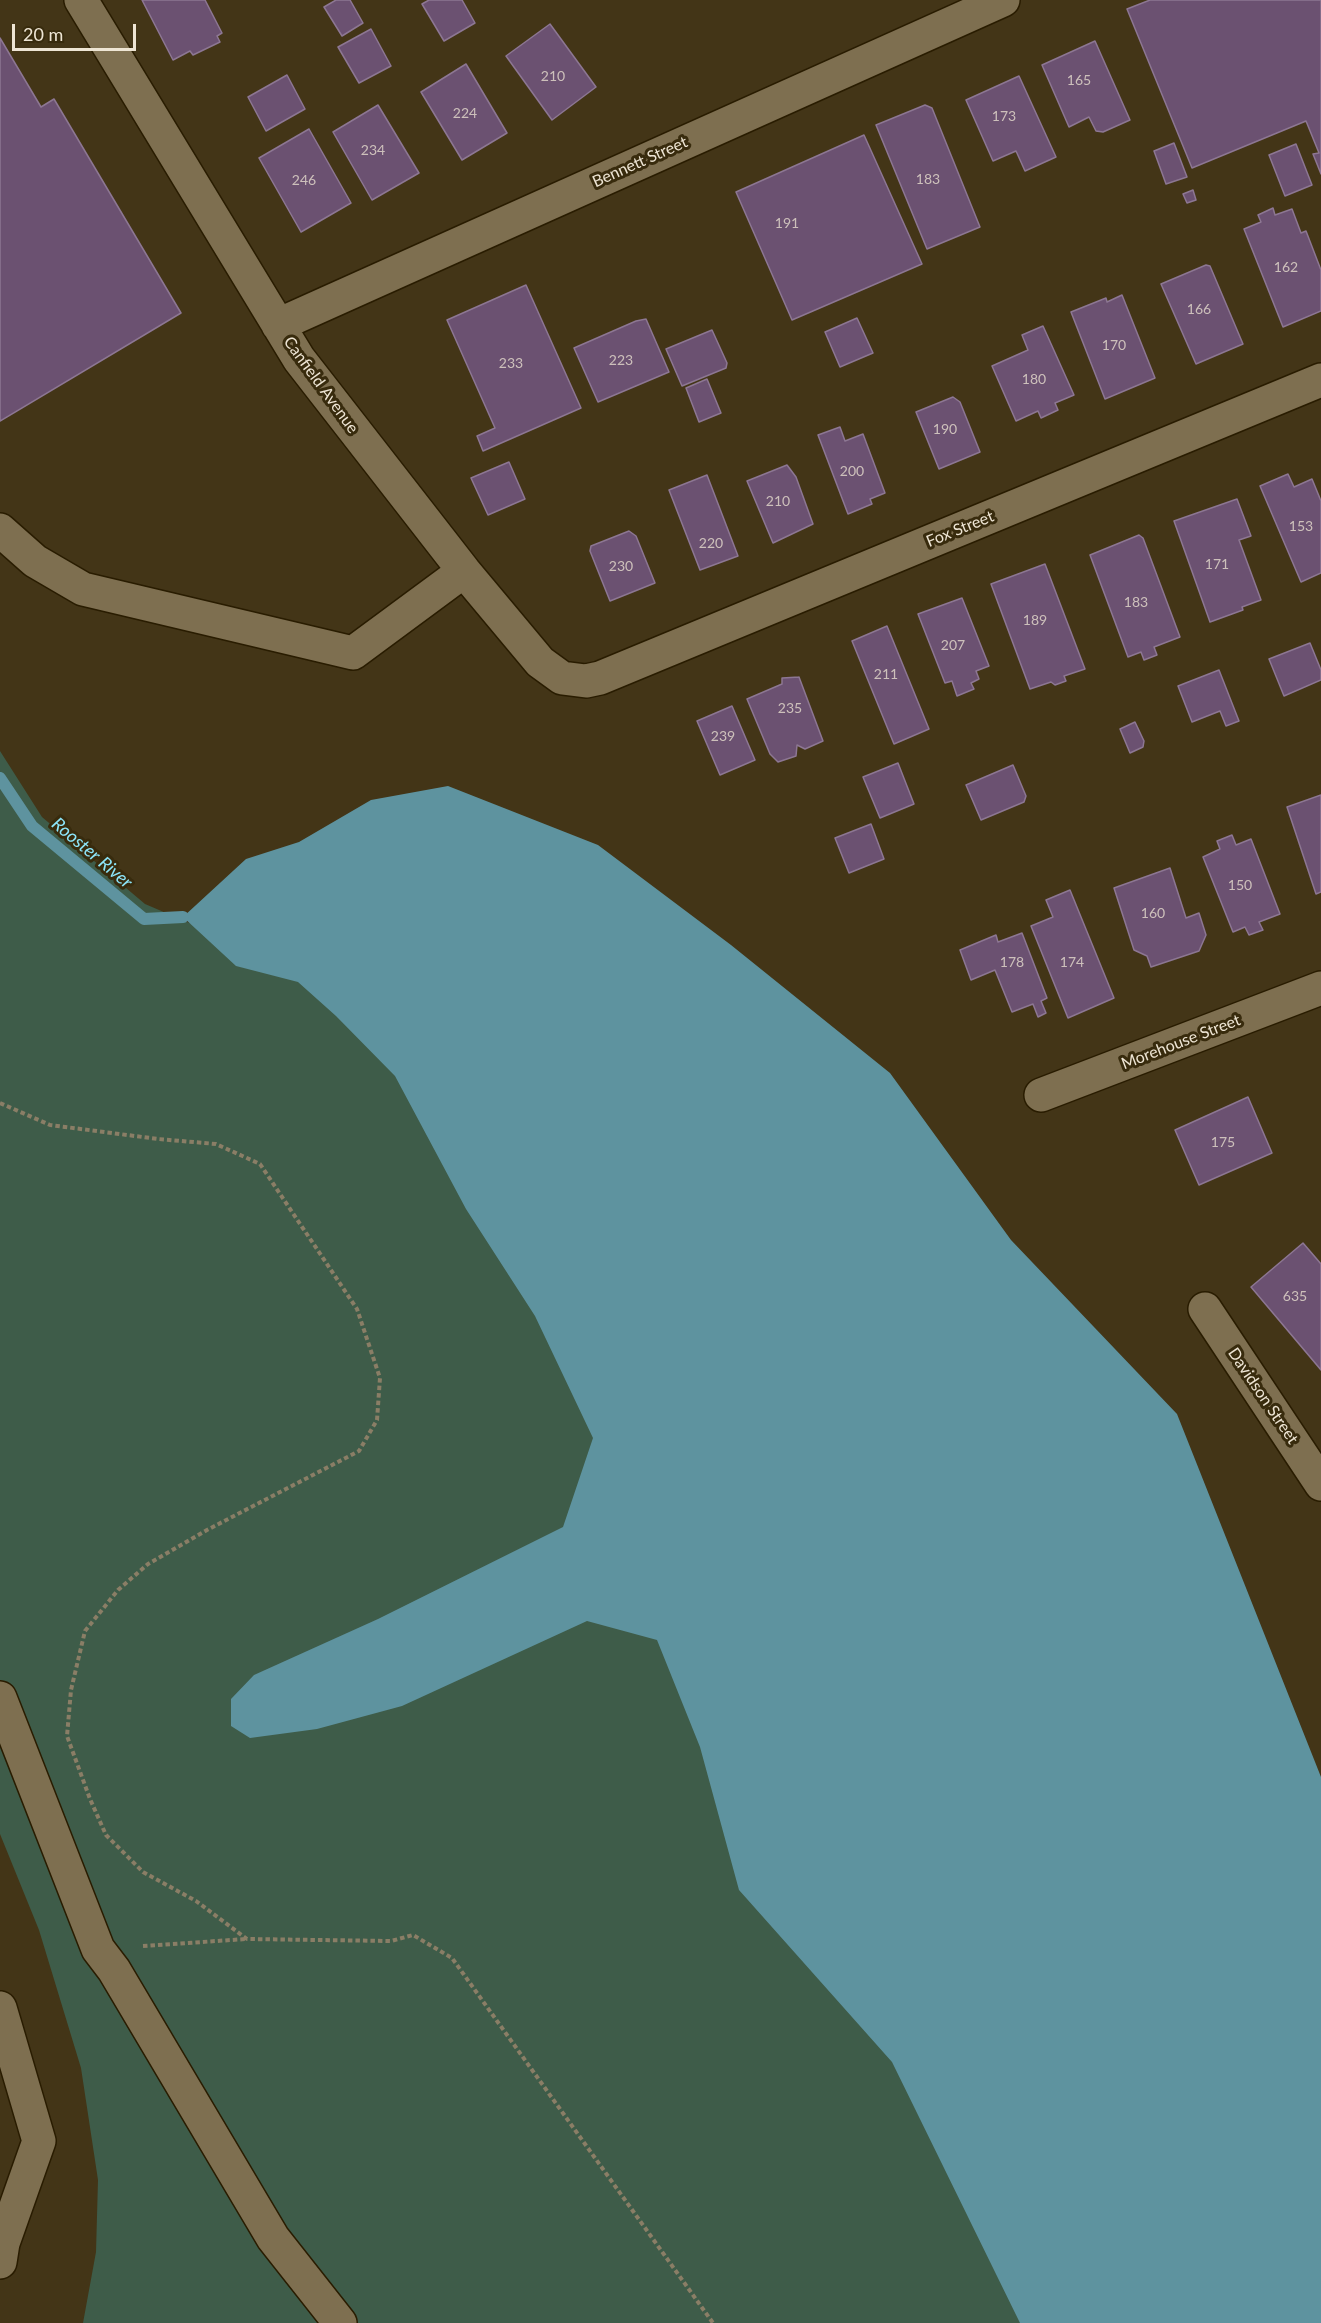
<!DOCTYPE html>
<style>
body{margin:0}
#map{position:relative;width:1321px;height:2323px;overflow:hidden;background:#433517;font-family:Lato,sans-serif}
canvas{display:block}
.scale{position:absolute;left:12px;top:24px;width:124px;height:27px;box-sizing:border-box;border:3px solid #eee5d4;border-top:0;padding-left:8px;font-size:18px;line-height:21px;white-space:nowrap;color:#eee5d4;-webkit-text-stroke:4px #382b0d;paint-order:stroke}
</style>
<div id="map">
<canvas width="1321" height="2323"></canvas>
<div class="scale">20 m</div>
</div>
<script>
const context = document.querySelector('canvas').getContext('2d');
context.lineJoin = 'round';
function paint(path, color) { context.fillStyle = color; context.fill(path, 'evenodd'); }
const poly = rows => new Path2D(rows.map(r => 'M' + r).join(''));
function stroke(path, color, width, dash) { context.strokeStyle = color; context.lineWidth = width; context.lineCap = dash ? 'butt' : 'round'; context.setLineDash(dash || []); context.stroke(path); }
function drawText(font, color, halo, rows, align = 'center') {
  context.font = font + ' Lato,sans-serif'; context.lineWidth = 6; context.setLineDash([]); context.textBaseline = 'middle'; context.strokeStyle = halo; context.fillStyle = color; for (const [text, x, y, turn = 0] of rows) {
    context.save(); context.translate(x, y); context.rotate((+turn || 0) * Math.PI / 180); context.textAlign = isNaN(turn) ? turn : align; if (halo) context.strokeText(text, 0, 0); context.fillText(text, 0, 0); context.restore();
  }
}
const green = poly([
 [0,751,42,817,145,904,255,951,376,954,1208,2323,83,2323,96,2252,98,2180,81,2068,39,1930,0,1834]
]);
const water = poly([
 [448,786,598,845,731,945,890,1073,1011,1240,1177,1414,1321,1777,1321,2323,1020,2323,892,2062,739,1890,700,1747,657,1640,587,1621,402,1706,317,1729,250,1738,231,1726,231,1699,254,1675,378,1619,563,1527,593,1438,535,1316,466,1209,395,1076,336,1016,298,982,236,966,183,917,246,859,299,842,371,800]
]);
const stream = poly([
 [0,778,32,826,144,919,183,917]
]);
const building = poly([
 [142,0,205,0,222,33,217,36,220,42,193,55,190,51,173,60,142,0],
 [336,0,350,0,363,23,342,36,324,7,336,0],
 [429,0,462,0,475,23,444,41,422,4,429,0],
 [1150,0,1321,0,1321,174,1313,154,1319,153,1306,121,1192,168,1127,9,1150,0],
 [550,24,596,87,552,120,506,56,550,24],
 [371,29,391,66,359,83,338,47,371,29],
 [0,38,41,107,54,99,181,313,0,421,0,38],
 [1095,41,1130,120,1103,132,1096,131,1089,117,1069,127,1042,65,1095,41],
 [466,64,507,133,462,160,421,92,466,64],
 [287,75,305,109,266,131,248,97,287,75],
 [1019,76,1056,157,1025,171,1016,151,993,161,966,100,1019,76],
 [378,105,419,173,372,200,333,132,378,105],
 [925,105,932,108,980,227,927,249,876,125,925,105],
 [309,129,351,203,301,232,259,158,309,129],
 [864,135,922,264,792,320,736,192,864,135],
 [1174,143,1187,177,1166,184,1154,151,1174,143],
 [1296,144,1312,185,1285,196,1269,155,1296,144],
 [1193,190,1196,200,1187,203,1183,194,1193,190],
 [1273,208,1275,215,1292,209,1301,233,1306,231,1321,270,1321,311,1283,327,1244,229,1261,222,1258,215,1273,208],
 [1206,265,1210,266,1243,344,1196,364,1161,284,1206,265],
 [526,285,581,408,483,451,477,436,495,428,447,320,526,285],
 [1122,295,1155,378,1105,399,1071,312,1106,298,1107,302,1122,295],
 [857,318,873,353,840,367,825,332,857,318],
 [646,319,669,372,598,402,574,348,636,321,646,319],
 [1043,326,1074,395,1055,403,1058,410,1041,418,1038,411,1016,421,992,366,1028,350,1022,335,1043,326],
 [712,330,727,363,726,368,682,386,666,349,712,330],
 [707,379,721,413,699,422,686,388,707,379],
 [953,397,960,402,980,452,939,469,916,412,953,397],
 [840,427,845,441,863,434,885,493,870,499,872,504,848,514,818,435,840,427],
 [509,462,525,499,488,515,471,478,509,462],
 [787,465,796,477,813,524,773,543,747,481,787,465],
 [1288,474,1294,487,1312,479,1321,501,1321,573,1301,582,1260,486,1288,474],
 [707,475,738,556,700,570,669,490,707,475],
 [1237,499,1251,536,1239,540,1261,600,1242,607,1243,610,1210,622,1174,521,1237,499],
 [629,531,636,536,655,583,610,601,590,551,591,546,629,531],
 [1139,535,1143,538,1180,637,1154,647,1157,655,1144,660,1141,652,1128,657,1090,555,1139,535],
 [1045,564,1085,669,1064,676,1066,681,1055,685,1051,682,1030,689,991,584,1045,564],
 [962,598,989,666,976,671,979,679,971,683,974,689,957,696,952,681,945,683,918,614,962,598],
 [887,626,929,729,894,744,852,641,887,626],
 [1310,643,1321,670,1321,680,1284,696,1269,659,1310,643],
 [1219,670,1239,721,1226,726,1220,711,1192,722,1178,686,1219,670],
 [799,677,823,741,805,749,797,745,796,756,778,762,770,754,747,699,782,684,782,678,799,677],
 [732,706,755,760,720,775,697,721,732,706],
 [1135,722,1144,741,1143,747,1130,753,1120,729,1135,722],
 [898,763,914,804,880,818,863,777,898,763],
 [1013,765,1026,796,1024,802,981,820,966,785,1013,765],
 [1321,795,1321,892,1316,894,1287,807,1321,795],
 [871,824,884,859,849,873,835,838,871,824],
 [1232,835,1236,845,1251,839,1280,914,1259,922,1263,930,1249,935,1245,927,1233,932,1203,857,1220,849,1217,841,1232,835],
 [1170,868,1186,918,1199,913,1206,935,1199,951,1151,967,1147,956,1134,950,1114,888,1170,868],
 [1070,890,1114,998,1068,1018,1031,926,1053,917,1046,900,1070,890],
 [1022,933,1047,998,1041,1001,1046,1013,1038,1017,1033,1004,1012,1012,995,970,971,980,960,950,996,935,998,942,1022,933],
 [1248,1097,1272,1153,1199,1185,1175,1130,1248,1097],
 [1303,1243,1321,1264,1321,1370,1251,1287,1303,1243]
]);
const path = poly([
 [0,1103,50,1125,158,1139,216,1144,260,1164,357,1309,380,1378,377,1420,359,1451,207,1530,148,1564,118,1590,85,1631,71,1690,67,1736,90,1799,106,1835,143,1872,196,1901,247,1939,391,1941,413,1935,452,1958,713,2323],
 [143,1946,246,1939]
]);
const minor = poly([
 [81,0,299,359,464,571,540,662,562,678,586,681,600,678,1321,380],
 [278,325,1003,0],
 [0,530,35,561,83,589,353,653,464,571],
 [1041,1095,1321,988],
 [1205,1309,1321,1484],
 [0,1698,98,1949,114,1970,273,2238,340,2323],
 [0,2008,39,2141,3,2243,0,2262]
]);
const numberNames = [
 ["210",553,76],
 ["165",1079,80],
 ["224",465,113],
 ["173",1004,116],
 ["234",373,150],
 ["183",928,179],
 ["246",304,180],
 ["191",787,223],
 ["162",1286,267],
 ["166",1199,309],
 ["170",1114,345],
 ["223",621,360],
 ["233",511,363],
 ["180",1034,379],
 ["190",945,429],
 ["200",852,471],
 ["210",778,501],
 ["153",1301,526],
 ["220",711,543],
 ["171",1217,564],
 ["230",621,566],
 ["183",1136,602],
 ["189",1035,620],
 ["207",953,645],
 ["211",886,674],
 ["235",790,708],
 ["239",723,736],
 ["150",1240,885],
 ["160",1153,913],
 ["178",1012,962],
 ["174",1072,962],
 ["175",1223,1142],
 ["635",1295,1296]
];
const streetNames = [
 ["Bennett Street",640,162,-24],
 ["Canfield Avenue",321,385,54],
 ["Fox Street",960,529,-22],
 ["Morehouse Street",1181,1042,-21],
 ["Davidson Street",1263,1396,56]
];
const waterNames = [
 ["Rooster River",92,853,40]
];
paint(green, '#3e5c49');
paint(water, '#5e939f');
stroke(stream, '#5e939f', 12);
paint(building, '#6b5171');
stroke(building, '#8d7793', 1.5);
stroke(minor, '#291c00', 36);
stroke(path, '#8a7e66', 4, [4.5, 3]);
stroke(minor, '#7e6f50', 33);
drawText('14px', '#cdc0bb', null, numberNames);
drawText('16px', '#eee5d4', '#382b0d', streetNames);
drawText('italic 18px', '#8de5f9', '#382b0d', waterNames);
</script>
